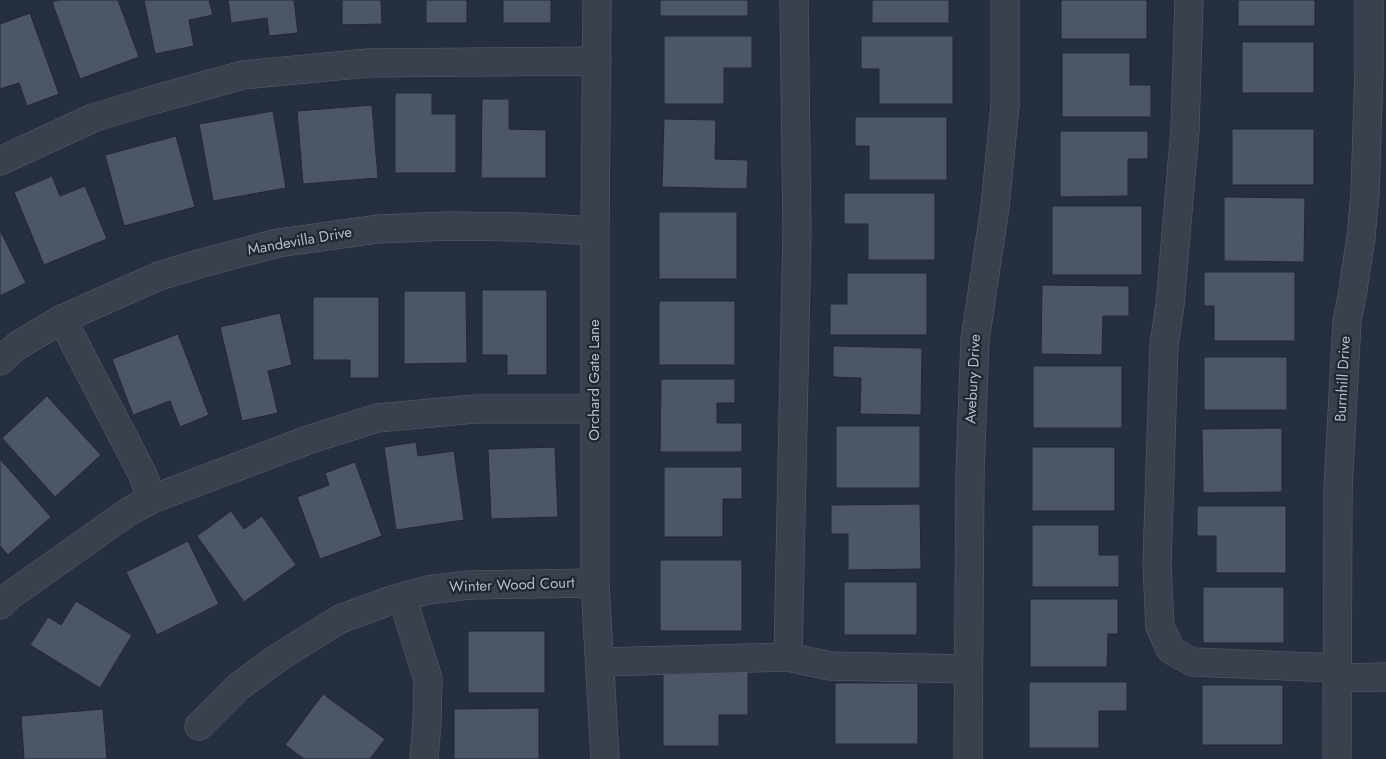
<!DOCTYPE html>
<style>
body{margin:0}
canvas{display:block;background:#262f3e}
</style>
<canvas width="1386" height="759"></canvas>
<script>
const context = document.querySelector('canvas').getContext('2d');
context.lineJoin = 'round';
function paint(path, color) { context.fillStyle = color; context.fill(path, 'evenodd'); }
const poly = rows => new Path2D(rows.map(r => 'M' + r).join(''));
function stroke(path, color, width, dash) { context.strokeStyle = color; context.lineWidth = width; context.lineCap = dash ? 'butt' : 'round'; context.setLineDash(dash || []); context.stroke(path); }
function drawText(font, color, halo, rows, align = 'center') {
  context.font = font + ' Jost,sans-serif'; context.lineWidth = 4.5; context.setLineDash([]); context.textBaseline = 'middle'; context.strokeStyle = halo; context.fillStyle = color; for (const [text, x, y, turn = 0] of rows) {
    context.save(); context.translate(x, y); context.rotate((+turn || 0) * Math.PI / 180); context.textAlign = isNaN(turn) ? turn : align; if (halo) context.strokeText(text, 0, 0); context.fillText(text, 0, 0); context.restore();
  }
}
const building = poly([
 [58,0,118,0,139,57,80,79,52,2,58,0],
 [144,0,209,0,213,15,189,20,194,46,155,54,144,0],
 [228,0,294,0,298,33,269,36,267,18,231,23,228,0],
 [342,0,381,0,382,24,342,25,342,0],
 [426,0,467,0,467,23,426,23,426,0],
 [503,0,551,0,551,23,503,23,503,0],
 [660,0,748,0,748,16,660,16,660,0],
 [872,0,949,0,949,23,872,23,872,0],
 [1061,0,1147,0,1147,39,1061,39,1061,0],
 [1238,0,1315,0,1315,26,1238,26,1238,0],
 [30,13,59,94,27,106,19,83,0,89,0,24,30,13],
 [664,36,752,36,752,68,724,68,724,104,664,104,664,36],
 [861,36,953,36,953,104,879,104,879,69,861,69,861,36],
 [1242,42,1314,42,1314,93,1242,93,1242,42],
 [1062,53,1130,53,1130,85,1151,85,1151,117,1062,117,1062,53],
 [395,93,432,93,432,114,456,114,456,173,395,173,395,93],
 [482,99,509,99,509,129,546,130,546,178,481,178,482,99],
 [372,105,378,178,303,184,297,111,372,105],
 [273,111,286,188,213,201,199,124,273,111],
 [855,117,947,117,947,180,869,180,869,146,855,146,855,117],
 [664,119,716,120,715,159,748,160,747,189,662,187,664,119],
 [1232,129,1314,129,1314,185,1232,185,1232,129],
 [1060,131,1148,131,1148,159,1128,159,1128,196,1060,197,1060,131],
 [176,136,195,207,124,226,105,155,176,136],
 [52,176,60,196,85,186,107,239,44,265,14,192,52,176],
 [844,193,935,193,935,260,868,260,868,224,844,224,844,193],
 [1224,197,1305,198,1304,262,1224,261,1224,197],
 [1052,206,1142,206,1142,275,1052,275,1052,206],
 [659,212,737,212,737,279,659,279,659,212],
 [0,230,26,283,0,296,0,230],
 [1204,272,1295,272,1295,341,1214,341,1214,306,1204,306,1204,272],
 [847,273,927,273,927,335,830,335,830,304,847,304,847,273],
 [1042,285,1129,286,1129,316,1103,316,1102,355,1041,354,1042,285],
 [482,290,547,290,547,375,507,375,507,355,482,355,482,290],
 [404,291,466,291,467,363,404,364,404,291],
 [313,297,379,297,379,378,350,378,350,360,313,360,313,297],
 [659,301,735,301,735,365,659,365,659,301],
 [280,313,292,365,268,371,278,413,242,421,220,327,280,313],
 [178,334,209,415,180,427,170,401,133,415,112,359,178,334],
 [833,346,922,348,921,415,860,414,861,378,833,377,833,346],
 [1204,357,1287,357,1287,410,1204,410,1204,357],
 [1033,366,1122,366,1122,428,1033,428,1033,366],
 [661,379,735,379,735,403,717,403,717,423,742,423,742,452,660,452,661,379],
 [47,396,101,455,55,497,2,438,47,396],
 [836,426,920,426,920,488,836,488,836,426],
 [1282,428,1282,492,1203,493,1202,429,1282,428],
 [416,442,418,456,454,451,464,520,396,530,384,447,416,442],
 [555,447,558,517,491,519,488,449,555,447],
 [1032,447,1115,447,1115,511,1032,511,1032,447],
 [0,459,51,517,8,555,0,546,0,459],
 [355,462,382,536,320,559,297,497,329,485,325,473,355,462],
 [664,467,742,467,742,499,723,499,723,537,664,537,664,467],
 [920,504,921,569,848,570,848,534,831,534,831,505,920,504],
 [1197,506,1286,506,1286,573,1216,573,1216,536,1197,536,1197,506],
 [231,511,244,529,262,516,296,565,244,602,197,536,231,511],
 [1032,525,1099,525,1099,555,1119,555,1119,587,1032,587,1032,525],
 [188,541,219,604,157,635,126,572,188,541],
 [660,560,742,560,742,631,660,631,660,560],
 [844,582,917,582,917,635,844,635,844,582],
 [1203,587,1284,587,1284,643,1203,643,1203,587],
 [1030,599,1118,599,1118,634,1108,634,1107,667,1030,667,1030,599],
 [76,601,132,635,100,688,30,645,48,617,61,625,76,601],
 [468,631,545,631,545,693,468,693,468,631],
 [663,670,748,670,748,715,719,715,719,746,663,746,663,670],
 [1029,682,1127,682,1127,711,1099,711,1099,748,1029,748,1029,682],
 [835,683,918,683,918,744,835,744,835,683],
 [1202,685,1283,685,1283,745,1202,745,1202,685],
 [323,694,385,739,370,759,304,759,285,745,323,694],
 [539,708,539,759,454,759,454,709,539,708],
 [103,709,107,759,24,759,21,716,103,709]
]);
const minor = poly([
 [597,0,595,231,595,583,605,759],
 [1189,0,1185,129,1170,305,1164,345,1157,565,1160,627,1171,650,1192,662,1337,668],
 [0,161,93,118,149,101,243,75,368,63,597,61],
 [0,361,17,346,62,319,159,276,202,263,278,243,378,229,447,226,524,227,595,231],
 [152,499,308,440,377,418,475,409,595,409],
 [402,597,428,679,427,721,424,759],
 [0,605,8,597,128,512,152,499,142,473,62,319],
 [788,657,797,232,794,0],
 [600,662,788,657,830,666,968,669],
 [1337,678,1386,677],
 [199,726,238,687,279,657,340,619,395,599,428,590,469,585,595,583],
 [968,759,970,472,975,340,995,207,1005,105,1005,0],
 [1337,759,1338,489,1347,321,1352,296,1361,237,1365,194,1369,69,1369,0]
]);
const streetNames = [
 ["Mandevilla Drive",300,242,-10],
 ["Avebury Drive",974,379,-87],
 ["Burnhill Drive",1344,379,-87],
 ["Orchard Gate Lane",595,380,-90],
 ["Winter Wood Court",512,586,-2]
];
paint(building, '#4c5666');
stroke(building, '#212835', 1);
stroke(minor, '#585f6c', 29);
stroke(minor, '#3a414e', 28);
drawText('15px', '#b6bdc9', '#1f2633', streetNames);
</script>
